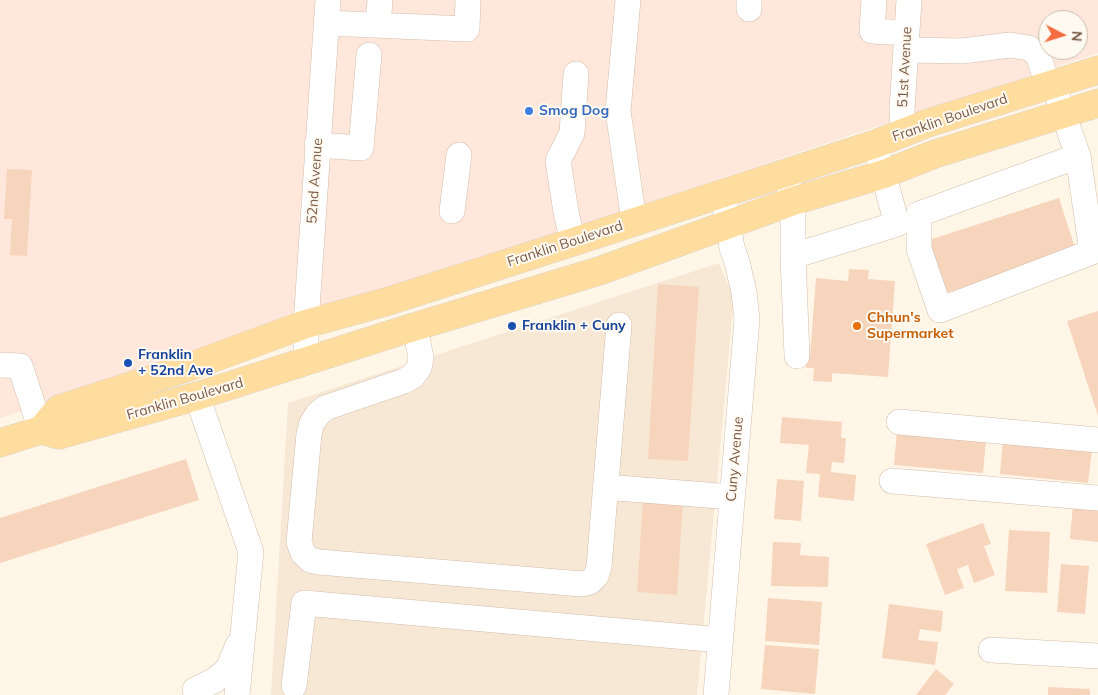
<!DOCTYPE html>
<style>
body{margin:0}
#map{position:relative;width:1098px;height:695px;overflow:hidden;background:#fff6e8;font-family:Mulish,sans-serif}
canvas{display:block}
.north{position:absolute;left:1038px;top:10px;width:50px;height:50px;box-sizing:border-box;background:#fffaf1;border:1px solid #cbbbad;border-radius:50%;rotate:95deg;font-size:14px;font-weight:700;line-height:20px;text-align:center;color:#7d5c48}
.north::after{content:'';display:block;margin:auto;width:18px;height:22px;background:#f56c41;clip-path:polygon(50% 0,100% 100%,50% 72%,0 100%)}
</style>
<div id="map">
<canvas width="1098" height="695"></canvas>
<div class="north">N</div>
</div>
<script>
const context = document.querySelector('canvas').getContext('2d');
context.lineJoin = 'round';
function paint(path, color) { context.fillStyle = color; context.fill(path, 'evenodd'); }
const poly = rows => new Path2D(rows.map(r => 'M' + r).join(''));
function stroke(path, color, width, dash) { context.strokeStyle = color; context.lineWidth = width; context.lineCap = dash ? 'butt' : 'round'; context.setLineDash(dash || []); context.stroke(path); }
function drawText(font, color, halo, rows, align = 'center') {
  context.font = font + ' Mulish,sans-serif'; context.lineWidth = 4; context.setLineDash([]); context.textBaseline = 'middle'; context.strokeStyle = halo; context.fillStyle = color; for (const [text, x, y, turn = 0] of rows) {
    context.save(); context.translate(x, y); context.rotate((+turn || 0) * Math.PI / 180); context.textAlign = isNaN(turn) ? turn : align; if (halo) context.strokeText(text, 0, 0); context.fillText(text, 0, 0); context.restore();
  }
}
const residential = poly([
 [719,263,734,298,697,695,271,695,288,403]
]);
const commercial = poly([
 [0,0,1098,0,1098,53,0,418],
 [1048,20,1078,20,1078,50,1048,50]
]);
const building = poly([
 [7,169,32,170,27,256,10,255,12,219,4,219],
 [1059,198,1076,251,940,295,923,242],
 [849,269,869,270,868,279,895,281,888,377,832,373,832,382,813,381,814,368,806,368,807,356,810,356,816,278,848,281],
 [658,284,699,287,688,461,648,459],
 [1098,311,1098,416,1067,321],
 [782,417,842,422,841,438,846,438,844,463,832,462,831,472,856,475,854,501,818,497,820,474,806,473,809,445,780,443],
 [897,431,986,440,983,473,894,465],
 [1003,440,1092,449,1088,483,1000,474],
 [186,459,199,500,0,563,0,518],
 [777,479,804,481,801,521,774,519],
 [643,498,683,501,677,595,637,592],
 [1073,504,1098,506,1098,542,1070,539],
 [983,523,991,544,984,546,995,575,974,583,968,565,957,569,964,588,945,595,926,544],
 [1009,530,1050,532,1047,593,1005,591],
 [773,542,801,543,800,555,829,557,828,587,771,586],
 [1061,564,1089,566,1085,614,1057,612],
 [768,598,822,602,819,645,765,641],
 [889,604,943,611,941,632,920,629,918,640,938,642,935,665,882,658],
 [765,645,819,649,815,694,761,689],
 [936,669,954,684,945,695,916,695],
 [1048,687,1090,689,1090,695,1048,695]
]);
const minor = poly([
 [628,0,618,111,634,221],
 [874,0,872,31,907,33],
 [749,9,749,0],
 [326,23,467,29,468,0],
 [378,25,380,0],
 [906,50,962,51,1010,45,1029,48,1038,55,1048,85],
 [1059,101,1078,156,1092,252,940,310,919,249,919,214,1078,156],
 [903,133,902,110,909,0],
 [317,145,361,148,369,55],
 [788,184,793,201,793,256],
 [452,211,459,155],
 [573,242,566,212,558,161,572,133,576,74],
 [415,327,421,358,419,368,413,376,404,381,325,408,317,415,312,423,309,434,299,542,303,553,310,560,319,562,581,584,590,582,596,576,599,567,619,325],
 [797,356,793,256,897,224,875,144],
 [306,362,306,324,328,0],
 [0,365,20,366,41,430],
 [197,396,251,552,237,695],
 [899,422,1098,440],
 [892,481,1098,498],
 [605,487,732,497],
 [991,650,1098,656],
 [294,686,304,603,721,640],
 [195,690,215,680,228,669,238,645],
 [716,695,747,319,744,292,737,262,732,248,723,194]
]);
const major = poly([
 [41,430,59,435,197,396,404,330,599,271,793,201,884,174,935,154,1098,103],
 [0,443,41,430,59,409,189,367,306,324,389,301,573,242,875,144,928,123,1098,70]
]);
const markers = [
 [529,111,5,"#3f7fe0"],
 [512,326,5,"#1a4fb4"],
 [857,326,5,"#e8710a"],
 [128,363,5,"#1a4fb4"]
];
const streetNames = [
 ["51st Avenue",905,67,-87],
 ["Franklin Boulevard",950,118,-19],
 ["52nd Avenue",315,181,-86],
 ["Franklin Boulevard",565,244,-18],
 ["Franklin Boulevard",185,399,-16],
 ["Cuny Avenue",735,459,-85]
];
const shopNames = [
 ["Smog Dog",539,111]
];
const foodNames = [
 ["Chhun's",867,318],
 ["Supermarket",867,334]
];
const transitNames = [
 ["Franklin + Cuny",522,326],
 ["Franklin",138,355],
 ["+ 52nd Ave",138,371]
];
paint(residential, '#f7e8d5');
paint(commercial, '#ffe7dc');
paint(building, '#f7d5bc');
stroke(minor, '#d3beac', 26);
stroke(major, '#ddd5cf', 29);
stroke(minor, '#fff', 25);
stroke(major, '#ffdd9f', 28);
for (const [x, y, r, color] of markers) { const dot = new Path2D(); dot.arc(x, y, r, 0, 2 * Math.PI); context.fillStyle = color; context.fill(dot); stroke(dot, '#fffaf1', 2); }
drawText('14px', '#7d5c48', '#fffaf1', streetNames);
drawText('bold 14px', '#366cbe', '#fffaf1', shopNames, 'left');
drawText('bold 14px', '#c56008', '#fffaf1', foodNames, 'left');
drawText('bold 14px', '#164399', '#fffaf1', transitNames, 'left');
</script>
